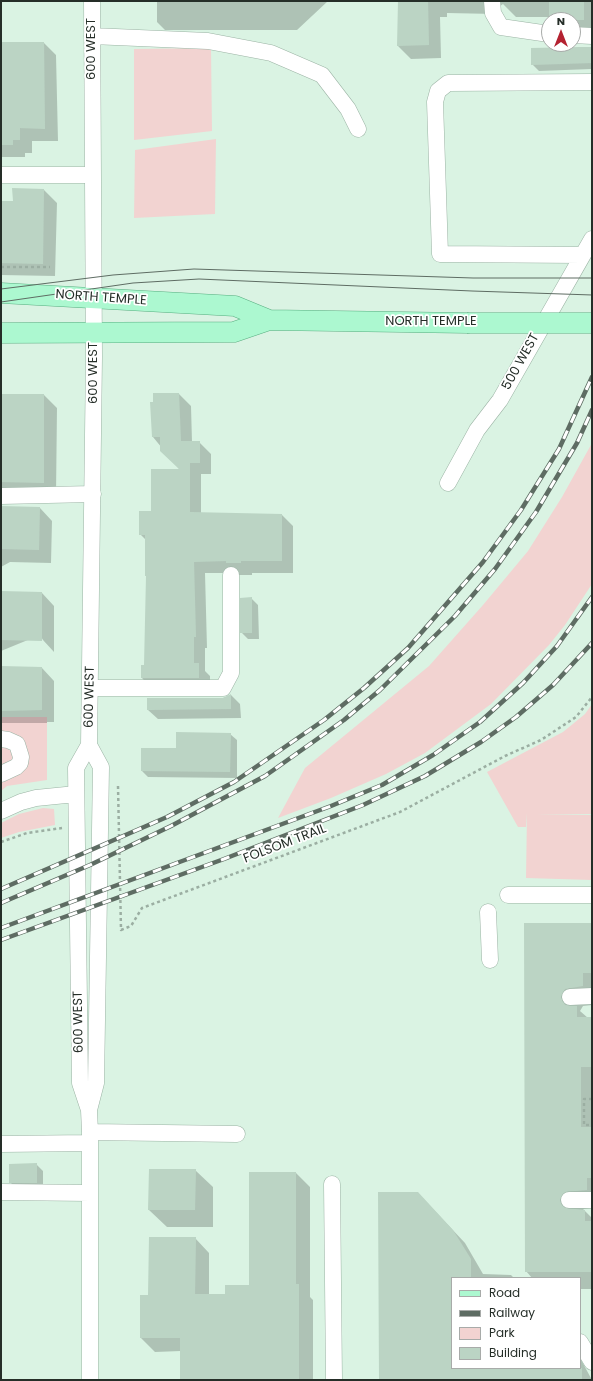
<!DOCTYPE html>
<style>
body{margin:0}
#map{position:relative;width:593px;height:1381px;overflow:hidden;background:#daf3e3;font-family:Poppins,sans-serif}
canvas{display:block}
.frame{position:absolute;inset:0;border:2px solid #252e28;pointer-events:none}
.legend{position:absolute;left:451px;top:1277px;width:130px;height:92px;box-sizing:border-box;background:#fff;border:1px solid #a8aba9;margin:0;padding:5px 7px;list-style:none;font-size:12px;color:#252e28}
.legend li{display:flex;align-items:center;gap:8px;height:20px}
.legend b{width:20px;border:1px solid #a8aba9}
.north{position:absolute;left:541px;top:12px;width:40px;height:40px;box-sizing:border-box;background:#fff;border:1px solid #a8aba9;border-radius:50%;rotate:0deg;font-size:11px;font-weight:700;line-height:16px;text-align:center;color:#252e28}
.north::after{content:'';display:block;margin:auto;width:14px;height:18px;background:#b42231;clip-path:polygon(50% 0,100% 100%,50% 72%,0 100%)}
</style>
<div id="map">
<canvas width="593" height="1381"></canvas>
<div class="frame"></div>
<ul class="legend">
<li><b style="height:5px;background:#acf8d0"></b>Road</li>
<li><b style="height:5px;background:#5e6c63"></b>Railway</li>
<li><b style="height:11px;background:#f2d3d1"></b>Park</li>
<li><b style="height:11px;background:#bbd4c4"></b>Building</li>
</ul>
<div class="north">N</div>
</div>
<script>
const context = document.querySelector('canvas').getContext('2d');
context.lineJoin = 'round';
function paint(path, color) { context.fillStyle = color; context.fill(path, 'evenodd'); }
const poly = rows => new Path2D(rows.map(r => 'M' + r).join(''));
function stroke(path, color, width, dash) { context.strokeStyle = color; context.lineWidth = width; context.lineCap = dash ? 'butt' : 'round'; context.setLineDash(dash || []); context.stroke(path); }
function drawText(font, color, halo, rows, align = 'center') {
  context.font = font + ' Poppins,sans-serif'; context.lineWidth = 3.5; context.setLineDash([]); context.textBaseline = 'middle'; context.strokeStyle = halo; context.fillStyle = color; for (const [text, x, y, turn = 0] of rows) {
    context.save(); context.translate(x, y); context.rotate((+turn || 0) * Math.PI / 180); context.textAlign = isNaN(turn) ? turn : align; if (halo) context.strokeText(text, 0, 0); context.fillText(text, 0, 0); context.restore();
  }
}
const green = poly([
 [211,48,212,131,134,140,134,49],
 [216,139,215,214,134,218,135,150],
 [592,443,592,584,565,625,549,645,491,704,425,753,386,774,331,798,278,818,305,768,429,666,483,605,528,551,562,497],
 [592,704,592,814,536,814,592,815,592,880,526,878,527,813,526,827,518,827,487,772,563,732,585,714],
 [1,717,47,717,47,780,7,786,1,791],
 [43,808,54,809,55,825,19,832,1,838,1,823,19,814]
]);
const shadow = poly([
 [157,1,328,1,297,30,165,30,157,22],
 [399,1,592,1,592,37,573,37,573,20,550,20,550,17,516,17,503,4,496,9,495,14,447,13,447,17,440,17,441,58,411,59,398,46],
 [1,43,44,43,56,55,58,141,32,141,32,153,25,153,25,157,1,157],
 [592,48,592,69,539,71,532,64],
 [44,190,57,203,55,276,1,275,1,202,14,202],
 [154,394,179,394,191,406,192,442,199,442,211,454,211,474,201,474,201,513,282,515,293,526,293,573,252,573,252,575,238,575,236,573,205,573,207,648,205,648,205,671,210,676,210,690,153,690,142,678,142,666,145,666,147,577,146,540,140,534,180,470,153,437],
 [1,395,44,395,57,408,56,495,1,495],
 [1,507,40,508,52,521,51,563,10,562,1,567],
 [1,592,42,593,54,606,54,652,43,640,40,635,1,651],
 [251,598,258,605,259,639,248,639,242,633],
 [1,667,42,668,54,681,54,722,47,722,47,723,1,723],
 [231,695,240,704,241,718,158,719,148,710,223,698],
 [230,734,237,740,237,778,148,777,142,771,177,749],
 [525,924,592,924,592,1005,583,1006,580,1011,588,1018,592,1018,592,1208,583,1209,592,1218,592,1289,580,1289,580,1278,532,1278,526,1271],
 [36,1164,43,1171,43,1189,17,1189,10,1182],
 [195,1170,213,1187,213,1227,167,1227,149,1210],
 [296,1173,310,1187,310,1297,313,1300,313,1380,181,1380,181,1351,155,1352,141,1338,149,1296,195,1238,209,1253,209,1295,226,1295,250,1286],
 [418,1193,465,1243,483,1274,511,1275,514,1278,452,1278,452,1368,580,1368,580,1358,592,1380,380,1380]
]);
const building = poly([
 [398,1,428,1,429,45,397,46],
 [549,1,584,1,584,20,549,20],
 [1,42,44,42,45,129,20,128,20,140,13,140,13,145,1,145],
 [579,47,592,47,592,63,531,65,531,48],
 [12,188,44,189,43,264,1,263,1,201,13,201],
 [153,393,179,393,181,441,200,441,200,463,190,463,190,512,282,514,282,561,241,561,241,563,226,563,226,561,194,562,196,637,194,637,194,663,199,663,199,678,141,678,141,665,144,665,146,576,145,576,145,535,139,535,139,511,151,511,151,469,179,469,160,451,160,437,152,437,150,402,153,402],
 [1,394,44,394,44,483,1,482],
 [1,506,40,507,39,550,1,549],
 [1,591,42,592,42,641,1,640],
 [252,597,252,633,240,633,240,598],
 [1,666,42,667,42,710,1,711],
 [231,694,231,709,147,710,147,698,223,698],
 [176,732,231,733,230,772,141,771,141,748,176,748],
 [524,923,592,923,592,973,583,973,583,986,565,989,561,997,565,1005,577,1006,577,1017,592,1017,592,1067,581,1067,581,1127,592,1127,592,1178,587,1178,587,1190,565,1192,560,1200,561,1204,565,1208,585,1210,585,1221,592,1221,592,1272,525,1272],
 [37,1163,37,1183,9,1183,9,1164],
 [149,1169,196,1169,195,1210,148,1210],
 [249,1172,296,1172,296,1284,299,1284,299,1380,180,1380,180,1338,140,1338,140,1295,148,1295,149,1237,196,1237,195,1294,225,1294,225,1285,249,1285],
 [378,1192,418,1192,453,1230,471,1259,471,1278,452,1278,452,1368,582,1368,582,1380,379,1380]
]);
const path = poly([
 [1,267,50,267],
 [118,786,121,930,131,926,142,908,400,812,505,756,541,740,576,717,592,697],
 [1,842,27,833,62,828],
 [592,1099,584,1099,584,1125,592,1125]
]);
const minor = poly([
 [492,1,493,13,501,27,549,34],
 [573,35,592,36],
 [92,36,208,41,271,53,322,75,348,109,358,129],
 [1,175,92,175],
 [582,255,440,254,435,102,438,91,448,83,592,82],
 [448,483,477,430,500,400,592,239],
 [1,496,93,494],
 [90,688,223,688,231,673,231,575],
 [1,739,8,740,17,744,21,757,20,763,16,767,1,774],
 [1,811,21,802,36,798,76,794],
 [508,895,592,895],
 [488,912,490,960],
 [570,997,592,996],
 [89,1110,96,1083,101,767,89,745],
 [90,1132,237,1134],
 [1,1144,90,1143],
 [332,1184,334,1380],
 [1,1192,90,1193],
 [569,1200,592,1200],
 [580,1342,592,1362],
 [90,1380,90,1132,89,1110,80,1083,76,768,89,745,94,357,92,1]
]);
const major = poly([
 [1,293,235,306,269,320,467,323],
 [1,333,234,332,269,320]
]);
const tram = poly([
 [1,289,113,275,194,269,473,278,592,278],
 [1,302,133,283,199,279,472,291,592,295]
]);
const rail = poly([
 [1,889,167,817,234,782,324,720,364,688,408,648,483,562,521,510,559,449,592,377],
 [1,903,90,865,171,826,265,776,344,720,380,690,455,616,495,569,536,512,577,443,592,410],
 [1,928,331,806,382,785,433,755,480,722,523,683,557,646,592,597],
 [1,940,224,859,363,805,425,776,481,742,516,717,553,685,592,643]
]);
const majorBridge = poly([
 [467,323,592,323]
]);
const streetNames = [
 ["600 WEST",92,49,-90],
 ["NORTH TEMPLE",101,298,4],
 ["NORTH TEMPLE",431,322],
 ["500 WEST",521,362,-61],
 ["600 WEST",94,373,-90],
 ["600 WEST",90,697,-89],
 ["FOLSOM TRAIL",285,844,-21],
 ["600 WEST",79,1022,-91]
];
paint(green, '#f2d3d1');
paint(shadow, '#0003');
paint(building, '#bbd4c4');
stroke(minor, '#9bb3a4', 17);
stroke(major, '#58ae80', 21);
stroke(path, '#9baea2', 2.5, [3, 3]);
stroke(minor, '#fff', 16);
stroke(major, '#acf8d0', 20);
stroke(tram, '#5e6c63', 1);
stroke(rail, '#5e6c63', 4.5);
stroke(rail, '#fff', 3, [9]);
stroke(majorBridge, '#58ae80', 21, []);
stroke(majorBridge, '#acf8d0', 20);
drawText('13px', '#252e28', '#fff', streetNames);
</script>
